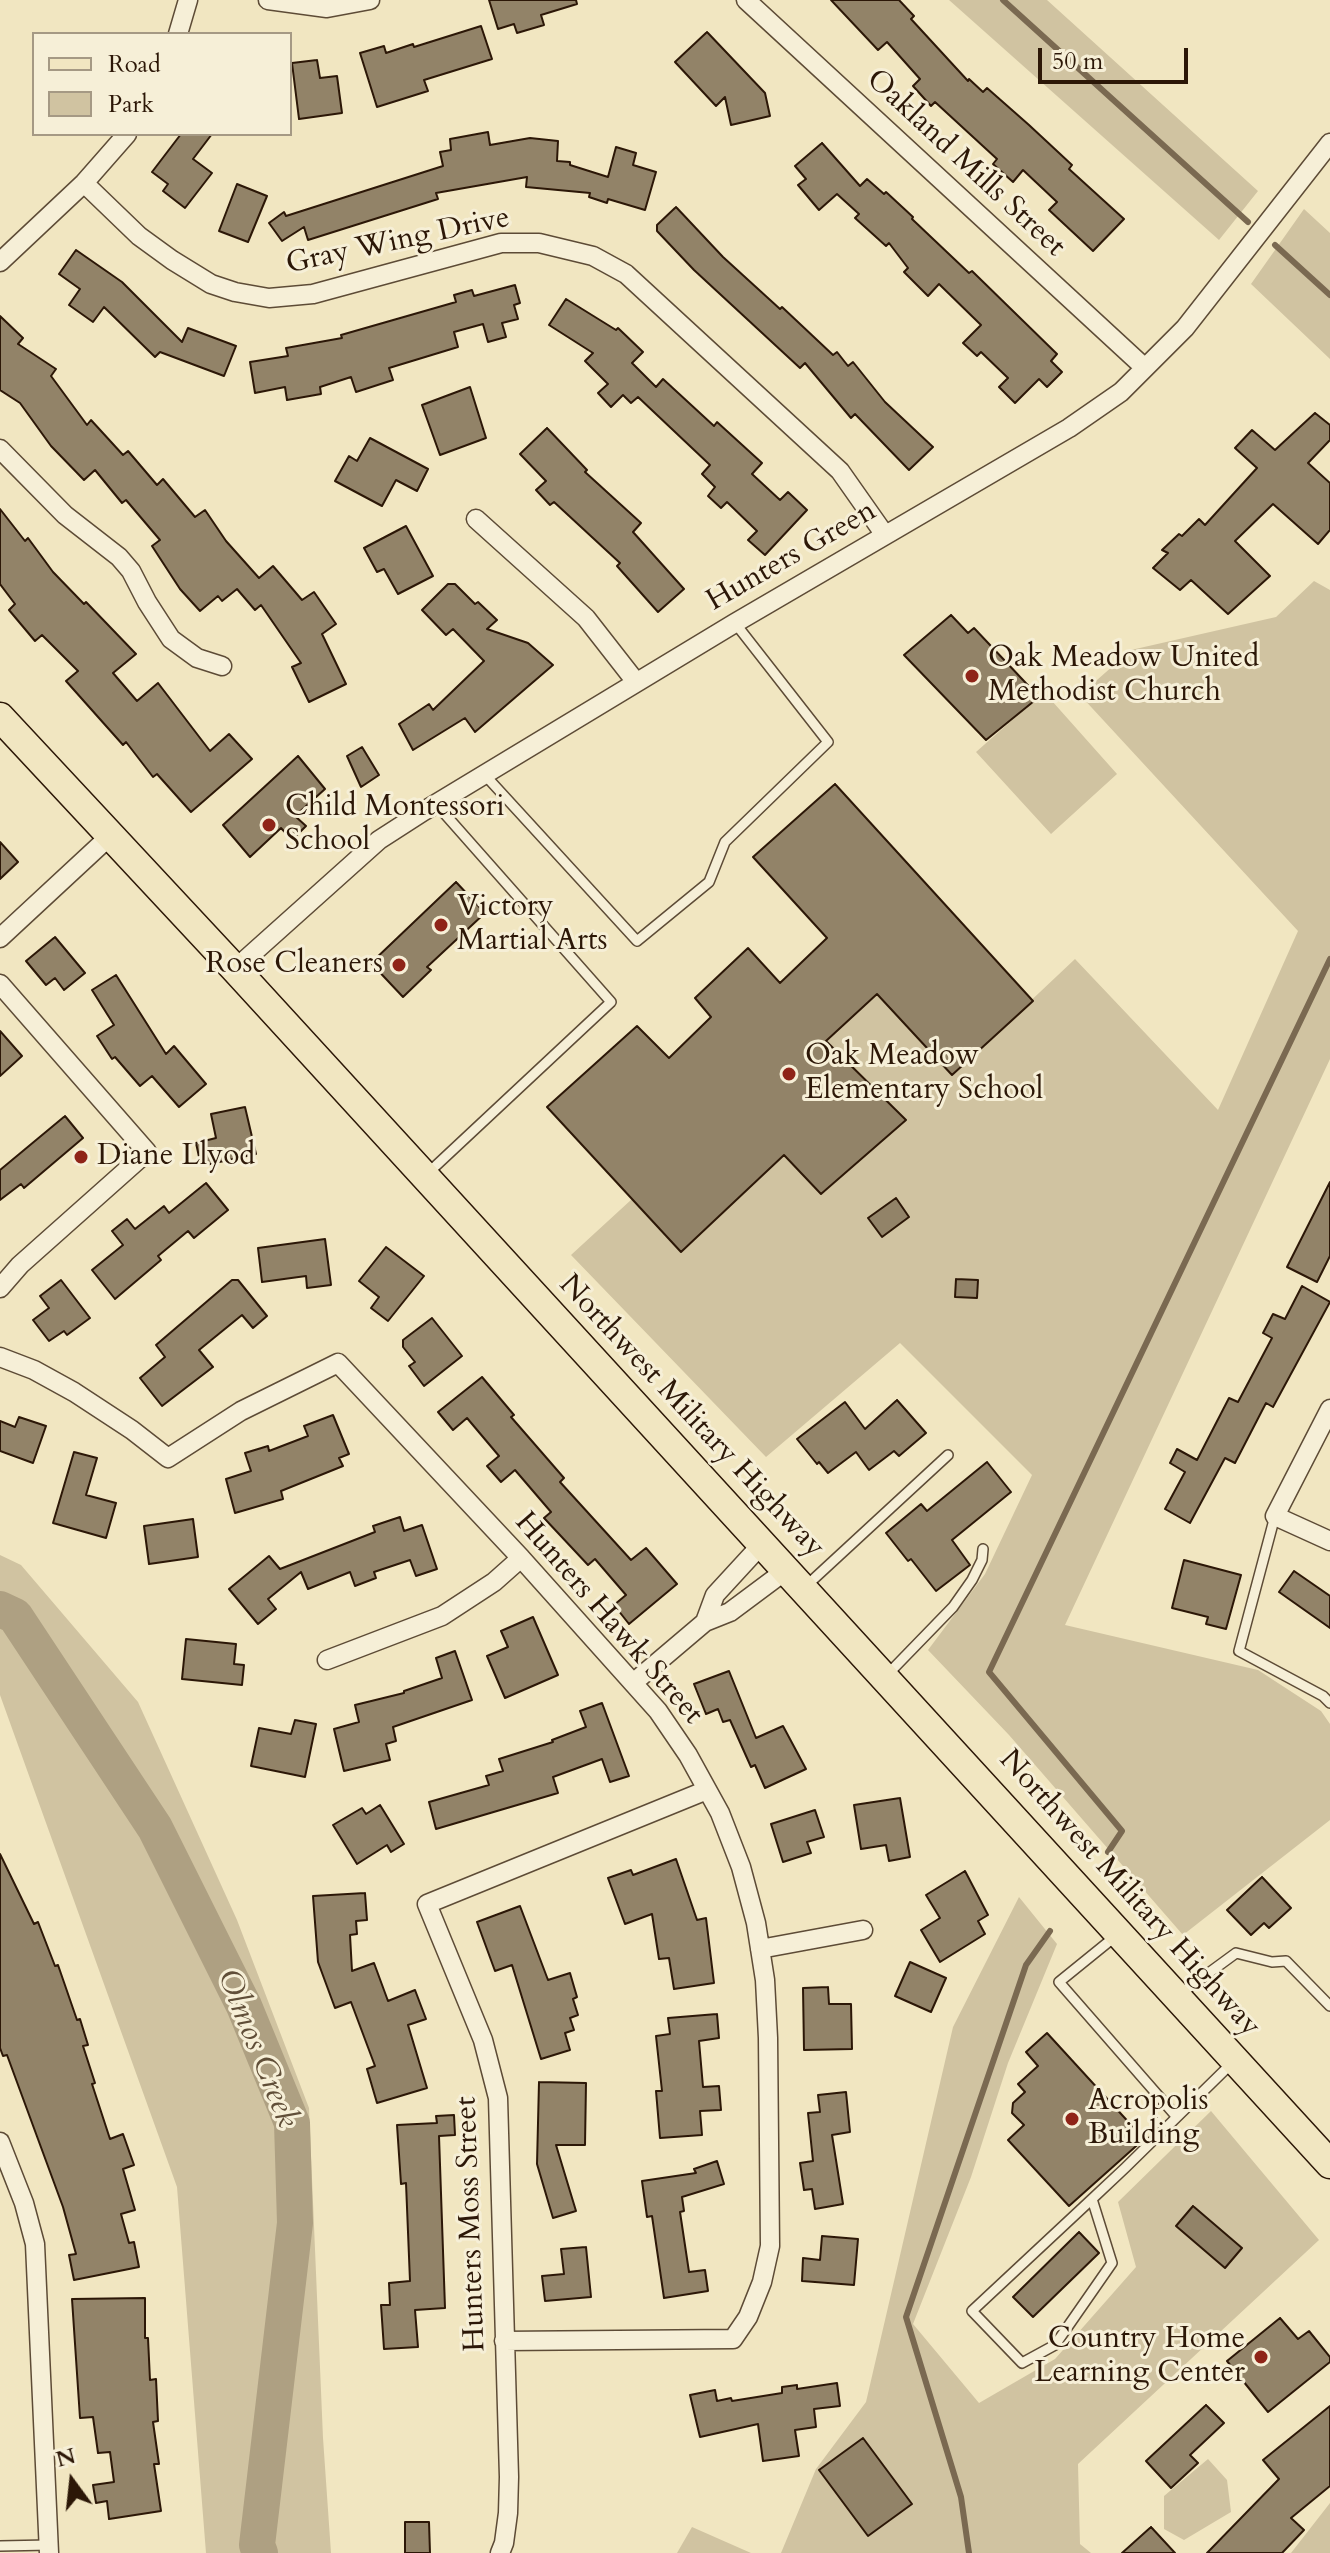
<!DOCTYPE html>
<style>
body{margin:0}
#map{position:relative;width:1330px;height:2553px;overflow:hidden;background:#f1e6c1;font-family:Cardo,serif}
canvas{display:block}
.legend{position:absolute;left:32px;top:32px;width:260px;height:104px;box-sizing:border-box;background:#f6efd7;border:2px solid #a59984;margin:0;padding:10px 14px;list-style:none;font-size:24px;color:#2c1707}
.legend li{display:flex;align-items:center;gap:16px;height:40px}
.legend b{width:40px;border:2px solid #a59984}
.north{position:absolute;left:32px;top:2441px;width:80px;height:80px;-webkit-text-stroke:6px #f6efd7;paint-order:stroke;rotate:345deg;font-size:22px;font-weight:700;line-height:32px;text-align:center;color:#2c1707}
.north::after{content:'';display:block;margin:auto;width:28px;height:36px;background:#2c1707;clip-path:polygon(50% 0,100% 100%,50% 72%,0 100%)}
.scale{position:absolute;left:1038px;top:48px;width:150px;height:36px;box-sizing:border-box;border:4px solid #2c1707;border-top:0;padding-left:10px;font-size:24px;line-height:28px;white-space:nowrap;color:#2c1707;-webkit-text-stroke:6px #f6efd7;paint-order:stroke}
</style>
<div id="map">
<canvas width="1330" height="2553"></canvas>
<ul class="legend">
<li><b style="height:10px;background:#f1e6c1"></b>Road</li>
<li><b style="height:22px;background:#d0c3a1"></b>Park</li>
</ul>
<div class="north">N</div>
<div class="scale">50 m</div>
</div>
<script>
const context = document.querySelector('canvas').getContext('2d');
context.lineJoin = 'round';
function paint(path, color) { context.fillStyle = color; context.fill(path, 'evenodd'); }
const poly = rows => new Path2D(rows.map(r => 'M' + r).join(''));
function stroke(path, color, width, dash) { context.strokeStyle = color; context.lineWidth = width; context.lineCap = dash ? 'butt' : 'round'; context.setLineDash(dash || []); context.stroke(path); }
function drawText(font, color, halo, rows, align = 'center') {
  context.font = font + ' Cardo,serif'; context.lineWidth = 6; context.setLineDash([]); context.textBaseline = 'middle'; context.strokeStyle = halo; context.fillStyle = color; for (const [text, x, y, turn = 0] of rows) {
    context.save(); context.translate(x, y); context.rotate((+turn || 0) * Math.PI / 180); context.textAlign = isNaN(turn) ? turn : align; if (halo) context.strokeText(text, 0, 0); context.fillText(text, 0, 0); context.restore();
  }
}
const green = poly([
 [949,0,1047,0,1258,191,1219,240],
 [1304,209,1330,233,1330,359,1251,284],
 [1314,581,1330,590,1330,1059,1065,1625,1258,1670,1321,1711,1330,1724,1330,1820,1183,1935,1009,1735,928,1650,985,1574,1032,1475,900,1343,766,1457,571,1255,632,1199,681,1252,769,1169,751,1119,822,1194,906,1120,826,1041,877,994,952,1075,1075,959,1218,1110,1298,931,1080,695,1131,650,1276,617],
 [1044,692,1117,774,1051,834,976,752],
 [0,1555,21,1565,138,1702,237,1920,309,2108,323,2438,331,2553,206,2553,177,2187,0,1695],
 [1019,1897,1057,1944,1008,2063,971,2177,913,2324,979,2403,1055,2359,1136,2267,1118,2202,1211,2111,1319,2240,1078,2464,1080,2544,1091,2553,781,2553,816,2469,866,2402,953,2027],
 [1208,2459,1227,2480,1231,2512,1184,2540,1164,2529,1164,2496],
 [1330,2503,1330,2553,1291,2553],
 [692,2527,751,2553,677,2553]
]);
const stream = poly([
 [1003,0,1248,222],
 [1275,245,1330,295],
 [1108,1852,1122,1831,989,1672,1330,959],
 [969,2553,961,2497,906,2317,1026,1965,1050,1931]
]);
const river = poly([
 [0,1609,15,1616,155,1828,244,2006,292,2123,295,2223,257,2545,260,2553]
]);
const building = poly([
 [489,0,576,0,577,4,541,15,544,25,517,33,514,24,498,29,489,0],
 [831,0,899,0,914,16,911,19,968,81,969,79,983,92,987,88,1029,125,1072,165,1069,169,1124,219,1093,251,1049,210,1057,202,1023,170,1013,182,993,164,997,159,935,102,931,106,913,86,920,79,887,42,878,50,831,0],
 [481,26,492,59,424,80,428,91,377,107,360,53,384,46,386,53,413,44,414,47,481,26],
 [707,32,765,93,770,116,731,125,725,97,716,106,675,62,707,32],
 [317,60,320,78,337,76,342,113,299,119,292,63,317,60],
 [488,132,490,145,530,138,558,141,557,161,570,162,570,165,608,177,616,147,636,153,633,165,656,172,645,210,608,199,607,203,589,197,590,193,526,187,527,177,436,193,438,199,308,240,304,227,282,241,269,223,284,212,286,216,443,166,440,152,451,150,450,139,488,132],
 [181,134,212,134,193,159,212,173,185,208,163,191,168,184,152,172,181,134],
 [822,143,860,186,867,179,884,194,886,192,913,217,912,219,969,273,972,271,1057,354,1051,361,1062,372,1047,387,1039,379,1015,403,999,387,1008,378,981,352,977,356,963,343,981,325,939,284,928,296,904,272,908,268,889,243,886,246,855,218,859,214,837,194,819,210,798,185,806,179,795,166,822,143],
 [237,184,267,196,248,242,219,231,237,184],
 [676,207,723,257,780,309,782,307,833,355,837,352,848,366,853,362,885,402,933,447,909,470,855,414,851,418,805,363,800,368,694,270,657,231,657,225,676,207],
 [76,250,122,282,182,342,188,328,236,346,224,376,160,352,155,357,104,307,93,322,69,305,80,289,59,274,76,250],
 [515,285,520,303,514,305,518,319,502,323,506,337,488,342,483,324,454,332,458,347,389,368,393,380,356,392,351,377,320,387,321,394,287,400,285,387,255,393,250,362,288,356,286,348,342,338,341,335,456,302,454,295,472,290,474,296,515,285],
 [566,299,616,330,618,328,643,352,632,363,656,387,663,379,714,426,717,422,762,463,752,474,780,500,788,492,807,510,765,555,748,540,757,531,727,502,721,508,708,496,715,487,702,474,710,465,638,397,631,403,623,395,611,407,598,393,608,384,585,361,593,353,549,325,566,299],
 [0,316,23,338,18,344,56,369,51,376,87,425,91,420,123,455,128,451,157,485,163,479,195,517,205,510,226,541,259,578,273,566,302,600,314,592,336,624,322,634,346,684,309,702,292,667,301,663,261,605,255,610,237,589,222,601,218,596,200,611,180,589,152,546,160,540,126,500,122,503,95,470,84,480,51,446,20,403,0,390,0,316],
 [470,387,486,438,440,455,422,405,470,387],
 [1315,413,1330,425,1330,440,1308,463,1330,483,1330,530,1318,544,1273,504,1235,541,1270,576,1228,614,1191,580,1180,590,1153,568,1168,553,1162,550,1179,534,1182,536,1199,519,1205,525,1257,468,1235,448,1252,430,1275,450,1315,413],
 [547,428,587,470,585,472,641,523,633,532,684,589,658,612,617,566,620,563,554,502,550,505,536,490,546,481,520,454,547,428],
 [370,438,428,469,417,491,396,480,382,506,335,481,349,456,357,461,370,438],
 [0,509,25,541,28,538,53,572,84,604,86,602,136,654,113,673,137,701,158,683,210,751,229,734,252,759,191,812,157,774,153,777,126,742,123,745,66,681,78,671,42,635,35,641,9,610,15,604,0,584,0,509],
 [406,526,433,576,398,594,384,569,377,572,364,548,406,526],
 [448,584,455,584,475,604,478,602,497,620,487,629,528,643,553,665,475,732,465,718,413,750,399,724,429,704,433,710,484,661,453,629,446,635,422,610,448,584],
 [951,615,968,633,974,628,1039,697,986,740,904,655,951,615],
 [362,747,379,775,361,787,347,756,362,747],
 [298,756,325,789,295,816,306,826,292,840,281,828,250,857,223,825,298,756],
 [835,784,1033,1001,952,1075,877,994,826,1041,906,1120,821,1194,784,1155,681,1252,547,1107,637,1026,669,1058,711,1017,695,998,748,948,780,983,827,938,753,857,835,784],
 [0,842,18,862,0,879,0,842],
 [456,882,485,913,427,967,431,970,403,997,371,963,456,882],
 [55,937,85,973,64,990,55,978,46,985,26,961,55,937],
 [116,975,166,1054,174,1046,206,1084,179,1107,152,1076,140,1086,115,1057,112,1059,97,1036,114,1025,92,990,116,975],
 [0,1031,22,1056,0,1076,0,1031],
 [245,1107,256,1154,201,1166,196,1143,216,1138,211,1114,245,1107],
 [65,1116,83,1138,24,1188,21,1184,0,1200,0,1170,65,1116],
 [1330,1182,1330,1256,1317,1282,1287,1267,1330,1182],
 [206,1183,228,1210,194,1238,188,1231,158,1256,161,1260,115,1299,92,1270,123,1245,112,1231,127,1219,135,1229,164,1206,169,1213,206,1183],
 [896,1198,909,1217,882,1237,868,1218,896,1198],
 [325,1239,331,1285,307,1288,306,1276,262,1282,258,1248,325,1239],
 [386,1247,424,1276,388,1321,371,1308,379,1297,359,1281,386,1247],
 [956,1279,978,1280,977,1298,955,1297,956,1279],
 [61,1280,90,1318,67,1335,64,1331,49,1341,33,1320,49,1308,40,1296,61,1280],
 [232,1280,238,1280,267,1316,253,1328,242,1315,199,1350,213,1367,162,1406,140,1378,165,1357,156,1345,232,1280],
 [1302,1286,1330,1302,1273,1407,1266,1403,1235,1463,1225,1458,1190,1523,1165,1509,1185,1472,1170,1463,1177,1449,1197,1460,1229,1398,1238,1402,1272,1338,1263,1333,1273,1314,1285,1319,1302,1286],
 [432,1318,462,1356,424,1386,409,1366,415,1362,403,1347,403,1340,432,1318],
 [482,1377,514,1415,511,1417,564,1478,560,1482,631,1560,646,1548,677,1584,629,1624,614,1605,626,1595,595,1559,588,1565,544,1518,551,1512,515,1470,501,1482,487,1466,499,1456,467,1418,453,1430,438,1412,482,1377],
 [897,1400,926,1433,899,1456,894,1451,869,1470,856,1452,828,1473,819,1462,817,1464,797,1439,845,1402,865,1429,897,1400],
 [333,1415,349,1454,339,1458,343,1466,281,1491,283,1499,235,1513,226,1479,251,1471,245,1453,268,1446,269,1451,308,1436,304,1426,333,1415],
 [19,1417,46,1426,33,1463,0,1451,0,1421,15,1427,19,1417],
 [74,1452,97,1458,86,1495,116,1503,106,1538,53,1523,74,1452],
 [987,1462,1011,1492,952,1540,970,1565,936,1591,911,1559,908,1561,886,1533,921,1504,927,1511,987,1462],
 [400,1517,404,1531,422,1525,437,1569,416,1576,410,1560,374,1572,376,1578,355,1586,350,1572,308,1589,301,1572,268,1599,276,1609,258,1624,229,1589,269,1556,280,1569,375,1532,373,1526,400,1517],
 [193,1519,198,1557,149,1564,144,1526,193,1519],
 [1184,1560,1241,1575,1226,1629,1206,1624,1208,1617,1172,1608,1184,1560],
 [1294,1571,1330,1596,1330,1628,1279,1592,1294,1571],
 [533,1617,558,1675,505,1698,487,1656,508,1647,501,1631,533,1617],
 [186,1639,236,1644,234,1664,244,1665,242,1685,182,1679,186,1639],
 [455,1651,472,1700,393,1727,396,1741,386,1744,390,1760,344,1771,334,1729,359,1722,355,1705,404,1693,404,1691,442,1678,436,1658,455,1651],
 [729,1671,756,1738,783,1726,806,1769,765,1788,755,1765,751,1767,730,1720,723,1722,718,1709,706,1714,694,1684,729,1671],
 [602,1703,629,1776,610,1782,602,1759,553,1777,558,1793,436,1829,429,1802,489,1785,486,1776,503,1771,499,1759,553,1742,552,1740,586,1727,580,1711,602,1703],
 [295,1720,316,1724,305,1777,251,1766,259,1728,291,1734,295,1720],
 [900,1798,910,1857,889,1861,886,1845,861,1849,854,1805,900,1798],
 [380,1805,404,1844,391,1852,387,1845,357,1864,333,1825,362,1808,366,1814,380,1805],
 [815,1810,824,1837,807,1842,811,1853,783,1862,771,1824,815,1810],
 [0,1854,34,1924,38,1922,55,1966,58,1965,77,2020,80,2019,88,2045,83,2046,95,2083,92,2084,110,2139,123,2134,134,2165,123,2169,135,2210,121,2214,129,2243,134,2242,139,2267,74,2280,69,2255,76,2254,63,2207,7,2055,3,2056,0,2048,0,1854],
 [676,1859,697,1920,706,1918,714,1983,674,1989,669,1958,659,1959,652,1914,625,1924,608,1878,631,1870,633,1875,676,1859],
 [965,1871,988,1915,978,1921,985,1934,940,1962,921,1930,940,1918,926,1895,965,1871],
 [1262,1877,1291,1908,1269,1928,1264,1923,1251,1935,1227,1910,1262,1877],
 [365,1893,367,1920,356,1921,357,1934,350,1935,352,1971,374,1963,388,2001,415,1990,426,2019,408,2025,427,2088,377,2103,367,2069,375,2066,351,2002,335,2008,318,1962,313,1896,365,1893],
 [520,1906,548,1980,570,1973,577,1997,573,1999,578,2015,570,2018,574,2030,565,2033,570,2050,541,2059,512,1965,495,1971,477,1922,520,1906],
 [910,1962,946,1978,931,2012,895,1996,910,1962],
 [828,1987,829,2004,851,2004,852,2049,804,2050,803,1988,828,1987],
 [717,2014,719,2038,699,2041,703,2087,719,2086,721,2110,700,2111,702,2135,660,2138,656,2091,662,2091,656,2036,670,2034,668,2018,717,2014],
 [1047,2033,1144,2139,1069,2206,1008,2140,1024,2125,1012,2113,1013,2103,1025,2092,1018,2084,1038,2066,1026,2052,1047,2033],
 [539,2082,586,2083,585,2145,556,2145,576,2211,553,2218,537,2164,539,2082],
 [846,2092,850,2132,832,2135,843,2204,815,2209,812,2189,804,2190,800,2163,813,2161,808,2113,820,2112,818,2095,846,2092],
 [454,2115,455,2135,439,2136,445,2308,415,2310,418,2347,384,2349,381,2305,390,2305,389,2283,410,2281,406,2183,401,2184,397,2125,437,2123,436,2116,454,2115],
 [717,2161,724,2184,682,2197,684,2211,680,2212,689,2272,705,2270,708,2291,664,2298,652,2216,647,2217,642,2181,696,2173,694,2169,717,2161],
 [1193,2206,1242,2248,1225,2268,1176,2226,1193,2206],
 [1079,2232,1099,2253,1033,2317,1013,2297,1079,2232],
 [822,2236,858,2239,854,2285,802,2281,803,2258,820,2260,822,2236],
 [586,2247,591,2297,545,2301,542,2276,564,2274,561,2249,586,2247],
 [145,2298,145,2338,148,2338,150,2380,156,2379,158,2421,153,2422,159,2464,154,2464,161,2511,109,2519,107,2501,96,2503,93,2485,114,2482,110,2452,98,2453,93,2417,80,2418,72,2299,145,2298],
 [1280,2318,1298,2339,1309,2331,1330,2357,1330,2362,1268,2412,1227,2361,1280,2318],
 [837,2383,840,2406,814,2409,816,2427,795,2430,799,2456,763,2461,758,2424,700,2437,690,2395,715,2390,717,2401,731,2398,732,2401,782,2393,782,2387,797,2385,797,2389,837,2383],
 [1206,2405,1224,2423,1190,2455,1198,2463,1171,2488,1146,2461,1206,2405],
 [1330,2406,1330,2486,1291,2518,1304,2530,1282,2553,1207,2553,1279,2479,1263,2460,1330,2406],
 [863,2438,912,2504,868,2536,819,2470,863,2438],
 [405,2522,429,2522,430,2553,405,2553,405,2522],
 [1151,2527,1175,2553,1122,2553,1151,2527]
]);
const lane = poly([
 [484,774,637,941,709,882,725,842,828,742,735,623],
 [427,1174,611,1002,436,804],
 [1275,1516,1239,1651,1323,1696,1330,1703],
 [805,1587,948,1455],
 [887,1675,953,1607,972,1580,982,1560,983,1549],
 [1117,1935,1059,1982,1176,2116],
 [1180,1994,1236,1953,1272,1962,1286,1961,1330,2006],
 [1092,2199,1112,2263,1055,2345,1022,2363,972,2311,1092,2199,1125,2168,1233,2062],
 [0,2546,49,2545]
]);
const street = poly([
 [268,0,327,8,370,0],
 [746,0,1145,368],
 [178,34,188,0],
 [84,183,139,236,172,260,211,284,235,292,269,298,313,294,501,243,539,243,593,256,626,274,840,471,885,535],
 [0,262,84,183,127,134],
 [0,449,65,515,119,557,131,571,147,602,171,639,197,658,222,666],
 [476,519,586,618,636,682],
 [0,938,110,836],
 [235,969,379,840,424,811,735,623,1069,428,1121,392,1185,328,1330,143],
 [0,984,147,1152,20,1265,0,1288],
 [0,1357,34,1370,74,1392,132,1430,168,1458,241,1411,338,1363,521,1558,658,1711,688,1755,720,1813,741,1867,756,1923,765,1980,768,2038,770,2246,762,2282,748,2317,733,2339,504,2341],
 [1330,1409,1275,1516,1330,1541],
 [705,1622,715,1595,761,1545],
 [327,1660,442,1616,494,1582,521,1558],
 [633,1683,705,1622,730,1612,785,1571],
 [760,1949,863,1930],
 [0,2142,24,2203,35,2244,49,2553],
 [500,2553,504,2543,508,2513,509,2477,498,2098,483,2040,427,1904,707,1790]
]);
const primary = poly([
 [0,717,235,969,1330,2164]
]);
const markers = [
 [972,676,8,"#8f2418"],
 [269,825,8,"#8f2418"],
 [441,925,8,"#8f2418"],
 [399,965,8,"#8f2418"],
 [789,1074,8,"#8f2418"],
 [81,1157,8,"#8f2418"],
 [1072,2119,8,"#8f2418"],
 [1261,2357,8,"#8f2418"]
];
const streetNames = [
 ["Oakland Mills Street",965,164,43],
 ["Gray Wing Drive",398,242,-12],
 ["Hunters Green",792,557,-30],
 ["Northwest Military Highway",691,1417,47],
 ["Hunters Hawk Street",608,1619,49],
 ["Northwest Military Highway",1129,1894,48],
 ["Hunters Moss Street",472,2224,-92]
];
const poiNames = [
 ["Oak Meadow United",988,659],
 ["Methodist Church",988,693],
 ["Child Montessori",285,808],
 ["School",285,842],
 ["Victory",457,908],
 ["Martial Arts",457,942],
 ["Rose Cleaners",383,965,"right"],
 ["Oak Meadow",805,1057],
 ["Elementary School",805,1091],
 ["Diane Llyod",97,1157],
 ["Acropolis",1088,2102],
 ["Building",1088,2136],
 ["Country Home",1245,2340,"right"],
 ["Learning Center",1245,2374,"right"]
];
const waterNames = [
 ["Olmos Creek",256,2049,68]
];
paint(green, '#d0c3a1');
stroke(stream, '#7a6951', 6);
stroke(river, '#aea082', 36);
paint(building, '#928368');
stroke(building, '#2c1707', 2);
stroke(lane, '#5d4b36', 12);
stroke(street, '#5d4b36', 21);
stroke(primary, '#2c1707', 31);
stroke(lane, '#f6efd7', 9);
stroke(street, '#f6efd7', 18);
stroke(primary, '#f1e6c1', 28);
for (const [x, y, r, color] of markers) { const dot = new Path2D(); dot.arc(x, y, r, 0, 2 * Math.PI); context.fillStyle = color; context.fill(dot); stroke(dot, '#f6efd7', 3); }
drawText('30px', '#2c1707', '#f6efd7', streetNames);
drawText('30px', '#2c1707', '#f6efd7', poiNames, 'left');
drawText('italic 32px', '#604e38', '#f6efd7', waterNames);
</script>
